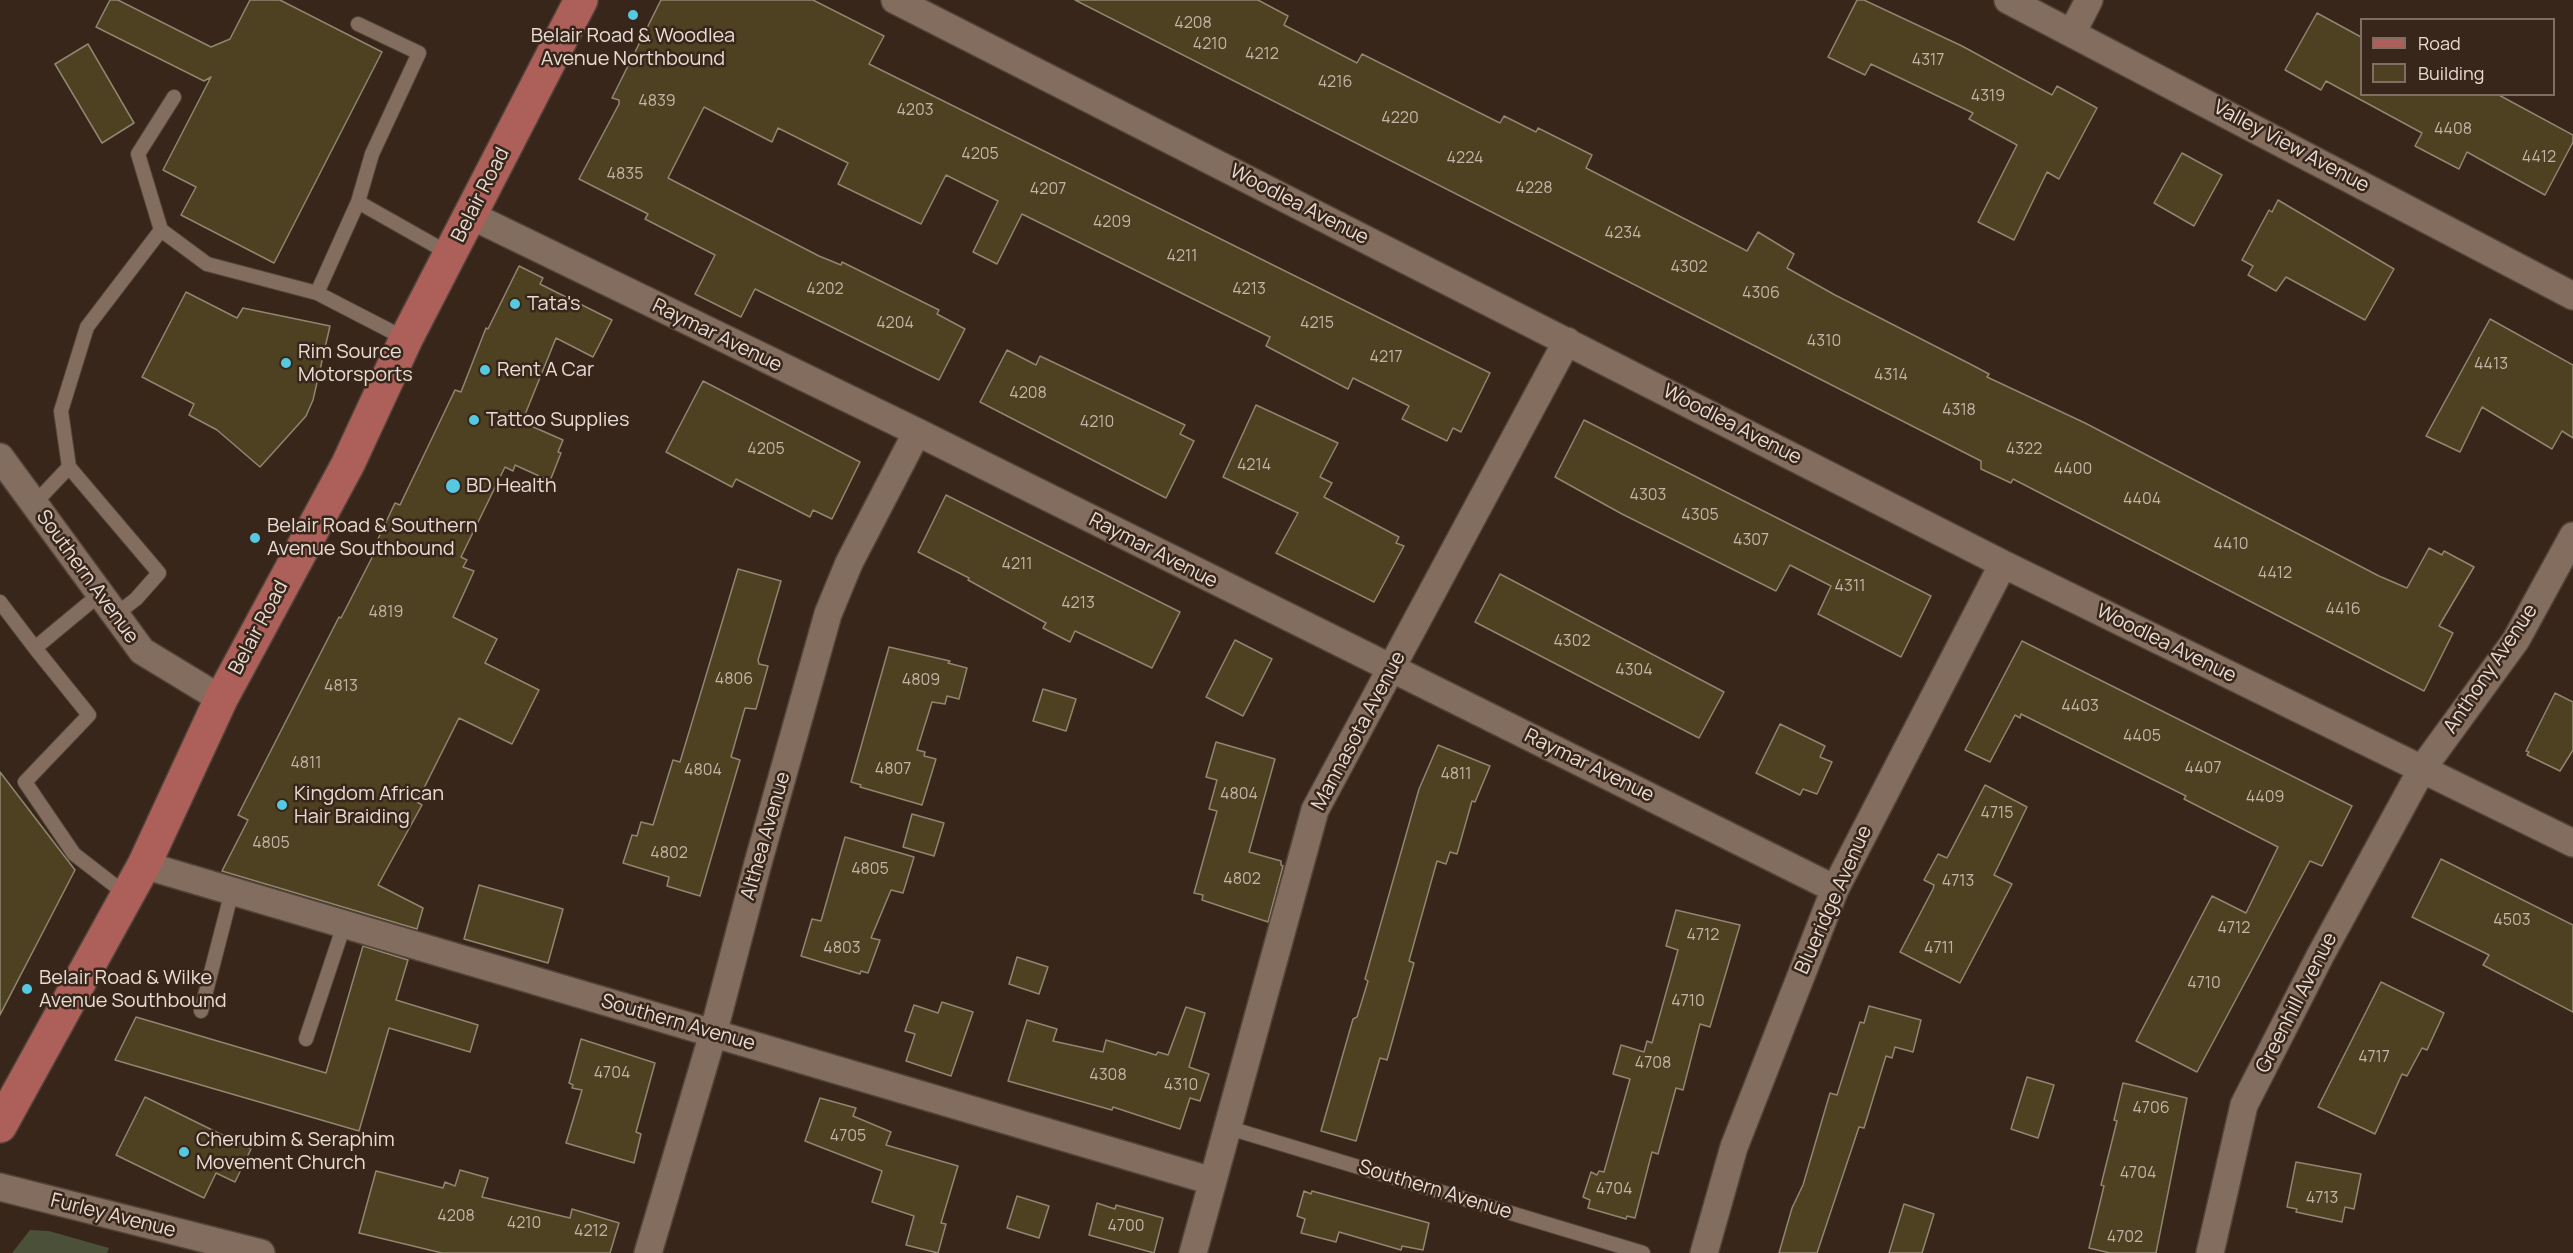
<!DOCTYPE html>
<style>
body{margin:0}
#map{position:relative;width:2573px;height:1253px;overflow:hidden;background:#38261a;font-family:Manrope,sans-serif}
canvas{display:block}
.legend{position:absolute;left:2360px;top:18px;width:195px;height:78px;box-sizing:border-box;background:#38261a;border:2px solid #7e6e64;margin:0;padding:8px 10px;list-style:none;font-size:18px;color:#e7dbd3}
.legend li{display:flex;align-items:center;gap:12px;height:30px}
.legend b{width:30px;border:2px solid #7e6e64}
</style>
<div id="map">
<canvas width="2573" height="1253"></canvas>
<ul class="legend">
<li><b style="height:8px;background:#ad5f59"></b>Road</li>
<li><b style="height:16px;background:#4e4121"></b>Building</li>
</ul>
</div>
<script>
const context = document.querySelector('canvas').getContext('2d');
context.lineJoin = 'round';
function paint(path, color) { context.fillStyle = color; context.fill(path, 'evenodd'); }
const poly = rows => new Path2D(rows.map(r => 'M' + r).join(''));
function stroke(path, color, width, dash) { context.strokeStyle = color; context.lineWidth = width; context.lineCap = dash ? 'butt' : 'round'; context.setLineDash(dash || []); context.stroke(path); }
function drawText(font, color, halo, rows, align = 'center') {
  context.font = font + ' Manrope,sans-serif'; context.lineWidth = 5; context.setLineDash([]); context.textBaseline = 'middle'; context.strokeStyle = halo; context.fillStyle = color; for (const [text, x, y, turn = 0] of rows) {
    context.save(); context.translate(x, y); context.rotate((+turn || 0) * Math.PI / 180); context.textAlign = isNaN(turn) ? turn : align; if (halo) context.strokeText(text, 0, 0); context.fillText(text, 0, 0); context.restore();
  }
}
const green = poly([
 [30,1230,49,1231,109,1248,107,1253,12,1253]
]);
const building = poly([
 [110,0,118,0,211,47,230,39,250,0,280,0,382,52,274,263,181,215,196,187,163,170,211,77,204,81,96,27,110,0],
 [661,0,813,0,884,36,869,64,1490,373,1461,432,1453,428,1447,441,1402,419,1409,406,1353,378,1348,389,1266,346,1270,337,1022,214,997,264,973,252,998,201,946,175,921,224,838,184,848,163,778,128,772,142,704,107,668,178,819,256,841,265,842,262,939,310,937,314,965,329,939,380,755,289,741,317,695,294,715,255,645,219,648,214,579,179,619,104,619,100,612,98,661,0],
 [1075,0,1258,0,1288,16,1284,25,1357,63,1362,54,1500,123,1504,116,1536,132,1538,128,1592,155,1586,168,1747,251,1758,232,1794,254,1787,268,1835,295,1974,366,1989,374,1987,377,2085,423,2379,576,2407,588,2429,548,2442,555,2444,551,2474,567,2439,626,2453,633,2424,691,2013,479,2011,483,1981,469,1981,461,1075,0],
 [1857,0,1864,0,1962,46,2052,95,2057,86,2097,108,2059,179,2047,172,2014,240,1978,222,2017,145,1969,119,1973,113,1871,64,1865,75,1828,57,1857,0],
 [2317,13,2361,37,2361,94,2497,94,2573,135,2573,142,2545,195,2467,152,2459,169,2415,146,2422,133,2326,81,2321,90,2285,70,2317,13],
 [88,44,134,123,102,143,55,64,88,44],
 [2182,153,2222,175,2194,226,2154,203,2182,153],
 [2278,200,2394,269,2365,320,2286,277,2276,291,2248,275,2253,266,2242,260,2269,210,2272,212,2278,200],
 [519,266,543,278,540,284,612,320,593,357,556,338,522,422,563,440,558,452,561,453,550,481,515,465,513,471,505,467,461,557,467,560,463,567,474,571,453,617,497,639,485,663,539,690,512,744,459,718,417,802,422,805,378,885,423,908,417,929,222,871,248,820,238,815,339,617,341,618,380,542,377,541,395,503,400,505,455,390,461,392,486,328,488,329,519,266],
 [186,292,237,318,243,308,330,326,313,400,306,416,260,467,217,430,189,415,194,404,142,377,186,292],
 [2490,319,2573,365,2573,438,2562,431,2552,449,2482,407,2460,452,2426,436,2490,319],
 [1007,350,1036,365,1040,356,1185,425,1180,434,1194,441,1166,498,980,402,1007,350],
 [703,381,860,462,832,519,813,510,810,517,736,479,732,487,666,452,703,381],
 [1256,405,1338,443,1320,477,1332,483,1324,497,1399,537,1396,543,1404,546,1374,602,1276,553,1298,513,1223,477,1256,405],
 [1584,420,1931,596,1901,657,1818,614,1831,586,1790,565,1776,591,1622,514,1555,477,1584,420],
 [946,495,1180,612,1152,668,1075,631,1070,642,1043,628,1046,623,968,580,969,578,918,552,946,495],
 [738,569,781,581,758,660,759,664,768,666,756,709,745,708,731,757,740,760,700,896,667,886,669,877,623,863,632,835,637,836,641,822,653,825,673,760,680,762,738,569],
 [1500,574,1724,692,1699,738,1475,622,1500,574],
 [1235,640,1272,659,1243,716,1206,697,1235,640],
 [2022,641,2352,806,2322,866,2310,861,2197,1072,2136,1041,2212,896,2246,913,2278,847,2184,799,2186,796,2021,714,2020,718,2015,715,1990,762,1965,750,2022,641],
 [889,647,950,661,948,663,967,668,959,699,947,696,945,704,932,702,917,750,925,752,924,756,936,759,922,805,860,787,861,785,851,782,889,647],
 [1043,689,1076,699,1066,731,1033,721,1043,689],
 [2555,693,2573,702,2573,750,2560,771,2527,755,2529,752,2526,751,2555,693],
 [1780,724,1825,746,1820,757,1832,762,1817,794,1803,789,1800,795,1756,773,1780,724],
 [1216,742,1275,759,1249,852,1281,861,1281,865,1283,866,1268,922,1202,900,1203,895,1194,893,1217,811,1209,809,1217,780,1206,777,1216,742],
 [1438,745,1490,766,1475,802,1472,801,1457,854,1450,852,1446,864,1437,861,1409,961,1414,963,1387,1060,1380,1058,1356,1141,1321,1131,1353,1019,1357,1017,1368,981,1365,979,1419,789,1438,745],
 [0,772,75,870,0,1015,0,772],
 [1985,785,2027,807,1994,875,2012,884,1960,983,1900,952,1933,889,1934,885,1924,880,1938,854,1947,858,1985,785],
 [912,814,944,823,934,856,903,847,912,814],
 [845,837,914,857,903,893,891,890,871,938,880,940,868,973,861,971,860,974,801,956,812,919,821,921,845,837],
 [2441,859,2573,925,2573,1012,2483,965,2489,955,2412,917,2441,859],
 [479,885,563,909,548,963,464,939,479,885],
 [1676,910,1740,925,1710,1027,1700,1024,1683,1090,1676,1088,1658,1154,1652,1152,1635,1218,1627,1216,1626,1219,1588,1208,1590,1200,1583,1197,1591,1172,1597,1175,1599,1171,1604,1172,1630,1079,1613,1074,1621,1045,1644,1052,1647,1041,1652,1043,1678,950,1666,946,1676,910],
 [363,946,408,960,396,1000,478,1025,470,1052,389,1028,359,1131,115,1060,136,1017,326,1073,363,946],
 [1017,957,1048,967,1039,994,1009,984,1017,957],
 [2381,982,2444,1013,2427,1050,2422,1048,2407,1076,2402,1074,2375,1134,2318,1107,2381,982],
 [942,1002,973,1012,951,1076,906,1061,915,1034,905,1031,914,1005,938,1013,942,1002],
 [1869,1006,1921,1020,1913,1052,1895,1047,1892,1058,1886,1056,1864,1128,1859,1127,1817,1253,1779,1253,1792,1208,1803,1185,1830,1093,1837,1095,1860,1022,1864,1023,1869,1006],
 [1186,1007,1205,1013,1189,1067,1209,1074,1200,1101,1190,1098,1180,1129,1113,1107,1112,1110,1008,1081,1027,1020,1057,1029,1053,1041,1103,1052,1106,1040,1156,1055,1158,1052,1168,1055,1186,1007],
 [581,1039,655,1063,636,1132,641,1134,634,1163,566,1143,582,1090,572,1088,573,1085,569,1083,581,1039],
 [2027,1077,2054,1085,2038,1138,2011,1129,2027,1077],
 [2123,1083,2187,1098,2156,1253,2110,1253,2089,1248,2104,1186,2101,1185,2117,1121,2114,1120,2123,1083],
 [145,1097,251,1149,235,1182,216,1173,204,1198,116,1155,145,1097],
 [820,1098,856,1108,853,1116,891,1132,886,1145,958,1166,941,1223,946,1224,938,1253,906,1245,914,1216,872,1202,882,1171,805,1141,820,1098],
 [2296,1162,2361,1174,2354,1209,2345,1207,2342,1222,2296,1212,2297,1209,2287,1207,2296,1162],
 [460,1170,488,1178,482,1197,570,1218,572,1209,619,1223,610,1253,442,1253,359,1233,376,1171,443,1188,445,1182,455,1186,460,1170],
 [1304,1191,1311,1194,1312,1191,1429,1223,1423,1250,1402,1246,1401,1250,1339,1232,1336,1242,1301,1233,1305,1219,1297,1216,1304,1191],
 [1017,1196,1049,1206,1039,1238,1007,1228,1017,1196],
 [1097,1203,1115,1209,1116,1205,1163,1218,1154,1253,1089,1235,1097,1203],
 [1904,1204,1934,1214,1922,1253,1889,1253,1904,1204]
]);
const lane = poly([
 [174,97,138,154,161,230,207,264,317,293],
 [358,202,372,154,419,53,358,24],
 [406,339,317,293,358,202,450,254],
 [34,504,69,467],
 [100,594,35,648,89,715,25,782,74,854,127,895],
 [0,602,35,648],
 [115,615,136,599,159,573,69,467,61,411,87,327,161,230],
 [201,1011,232,891],
 [306,1039,344,925],
 [1226,1127,1643,1253]
]);
const street = poly([
 [895,0,2003,564,2573,843],
 [2008,0,2573,296],
 [2072,33,2089,0],
 [470,215,917,432,1835,889],
 [0,457,142,651,221,699],
 [144,865,1212,1181],
 [0,1187,261,1253],
 [648,1253,713,1034,758,863,828,614,849,563,917,432],
 [1193,1253,1315,810,1567,341],
 [1704,1253,1734,1147,1835,889,2003,564],
 [2210,1253,2244,1105,2320,956,2422,769,2516,640,2573,536]
]);
const primary = poly([
 [0,1126,144,865,221,699,348,464,406,339,581,0]
]);
const markers = [
 [633,15,6,"#56c9e1"],
 [515,304,6,"#56c9e1"],
 [286,363,6,"#56c9e1"],
 [485,370,6,"#56c9e1"],
 [474,420,6,"#56c9e1"],
 [453,486,8,"#56c9e1"],
 [255,538,6,"#56c9e1"],
 [282,805,6,"#56c9e1"],
 [27,989,6,"#56c9e1"],
 [184,1152,6,"#56c9e1"]
];
const numberNames = [
 ["4208",1193,24],
 ["4210",1210,45],
 ["4212",1262,55],
 ["4317",1928,61],
 ["4216",1335,83],
 ["4319",1988,97],
 ["4839",657,102],
 ["4203",915,111],
 ["4220",1400,119],
 ["4408",2453,130],
 ["4205",980,155],
 ["4412",2539,158],
 ["4224",1465,159],
 ["4835",625,175],
 ["4228",1534,189],
 ["4207",1048,190],
 ["4209",1112,223],
 ["4234",1623,234],
 ["4211",1182,257],
 ["4302",1689,268],
 ["4202",825,290],
 ["4213",1249,290],
 ["4306",1761,294],
 ["4204",895,324],
 ["4215",1317,324],
 ["4310",1824,342],
 ["4217",1386,358],
 ["4413",2491,365],
 ["4314",1891,376],
 ["4208",1028,394],
 ["4318",1959,411],
 ["4210",1097,423],
 ["4205",766,450],
 ["4322",2024,450],
 ["4214",1254,466],
 ["4400",2073,470],
 ["4303",1648,496],
 ["4404",2142,500],
 ["4305",1700,516],
 ["4307",1751,541],
 ["4410",2231,545],
 ["4211",1017,565],
 ["4412",2275,574],
 ["4311",1850,587],
 ["4213",1078,604],
 ["4416",2343,610],
 ["4819",386,613],
 ["4302",1572,642],
 ["4304",1634,671],
 ["4806",734,680],
 ["4809",921,681],
 ["4813",341,687],
 ["4403",2080,707],
 ["4405",2142,737],
 ["4811",306,764],
 ["4407",2203,769],
 ["4807",893,770],
 ["4804",703,771],
 ["4811",1456,775],
 ["4804",1239,795],
 ["4409",2265,798],
 ["4715",1997,814],
 ["4805",271,844],
 ["4802",669,854],
 ["4805",870,870],
 ["4802",1242,880],
 ["4713",1958,882],
 ["4503",2512,921],
 ["4712",2234,929],
 ["4712",1703,936],
 ["4803",842,949],
 ["4711",1939,949],
 ["4710",2204,984],
 ["4710",1688,1002],
 ["4717",2374,1058],
 ["4708",1653,1064],
 ["4704",612,1074],
 ["4308",1108,1076],
 ["4310",1181,1086],
 ["4706",2151,1109],
 ["4705",848,1137],
 ["4704",2138,1174],
 ["4704",1614,1190],
 ["4713",2322,1199],
 ["4208",456,1217],
 ["4210",524,1224],
 ["4700",1126,1227],
 ["4212",591,1232],
 ["4702",2125,1238]
];
const poiNames = [
 ["Belair Road & Woodlea",633,36,"center"],
 ["Avenue Northbound",633,59,"center"],
 ["Tata's",527,304],
 ["Rim Source",298,352],
 ["Motorsports",298,375],
 ["Rent A Car",497,370],
 ["Tattoo Supplies",486,420],
 ["BD Health",466,486],
 ["Belair Road & Southern",267,526],
 ["Avenue Southbound",267,549],
 ["Kingdom African",294,794],
 ["Hair Braiding",294,817],
 ["Belair Road & Wilke",39,978],
 ["Avenue Southbound",39,1001],
 ["Cherubim & Seraphim",196,1140],
 ["Movement Church",196,1163]
];
const streetNames = [
 ["Valley View Avenue",2291,147,28],
 ["Belair Road",481,195,-63],
 ["Woodlea Avenue",1299,205,27],
 ["Raymar Avenue",717,336,26],
 ["Woodlea Avenue",1732,425,27],
 ["Raymar Avenue",1153,551,27],
 ["Southern Avenue",87,577,54],
 ["Belair Road",259,628,-62],
 ["Woodlea Avenue",2166,644,26],
 ["Anthony Avenue",2491,669,-56],
 ["Mannasota Avenue",1359,731,-62],
 ["Raymar Avenue",1589,766,26],
 ["Althea Avenue",766,836,-74],
 ["Blueridge Avenue",1834,900,-66],
 ["Greenhill Avenue",2297,1003,-63],
 ["Southern Avenue",678,1023,16],
 ["Southern Avenue",1435,1190,17],
 ["Furley Avenue",113,1216,14]
];
paint(green, '#4b5039');
paint(building, '#4e4121');
stroke(building, '#908670', 1.5);
stroke(lane, '#53443a', 16);
stroke(street, '#53443a', 30);
stroke(primary, '#53443a', 36);
stroke(lane, '#836d5f', 14);
stroke(street, '#836d5f', 27);
stroke(primary, '#ad5f59', 33);
for (const [x, y, r, color] of markers) { const dot = new Path2D(); dot.arc(x, y, r, 0, 2 * Math.PI); context.fillStyle = color; context.fill(dot); stroke(dot, '#38261a', 2); }
drawText('16px', '#c1b4a6', null, numberNames);
drawText('20px', '#e7dbd3', '#38261a', poiNames, 'left');
drawText('20px', '#e7dbd3', '#38261a', streetNames);
</script>
